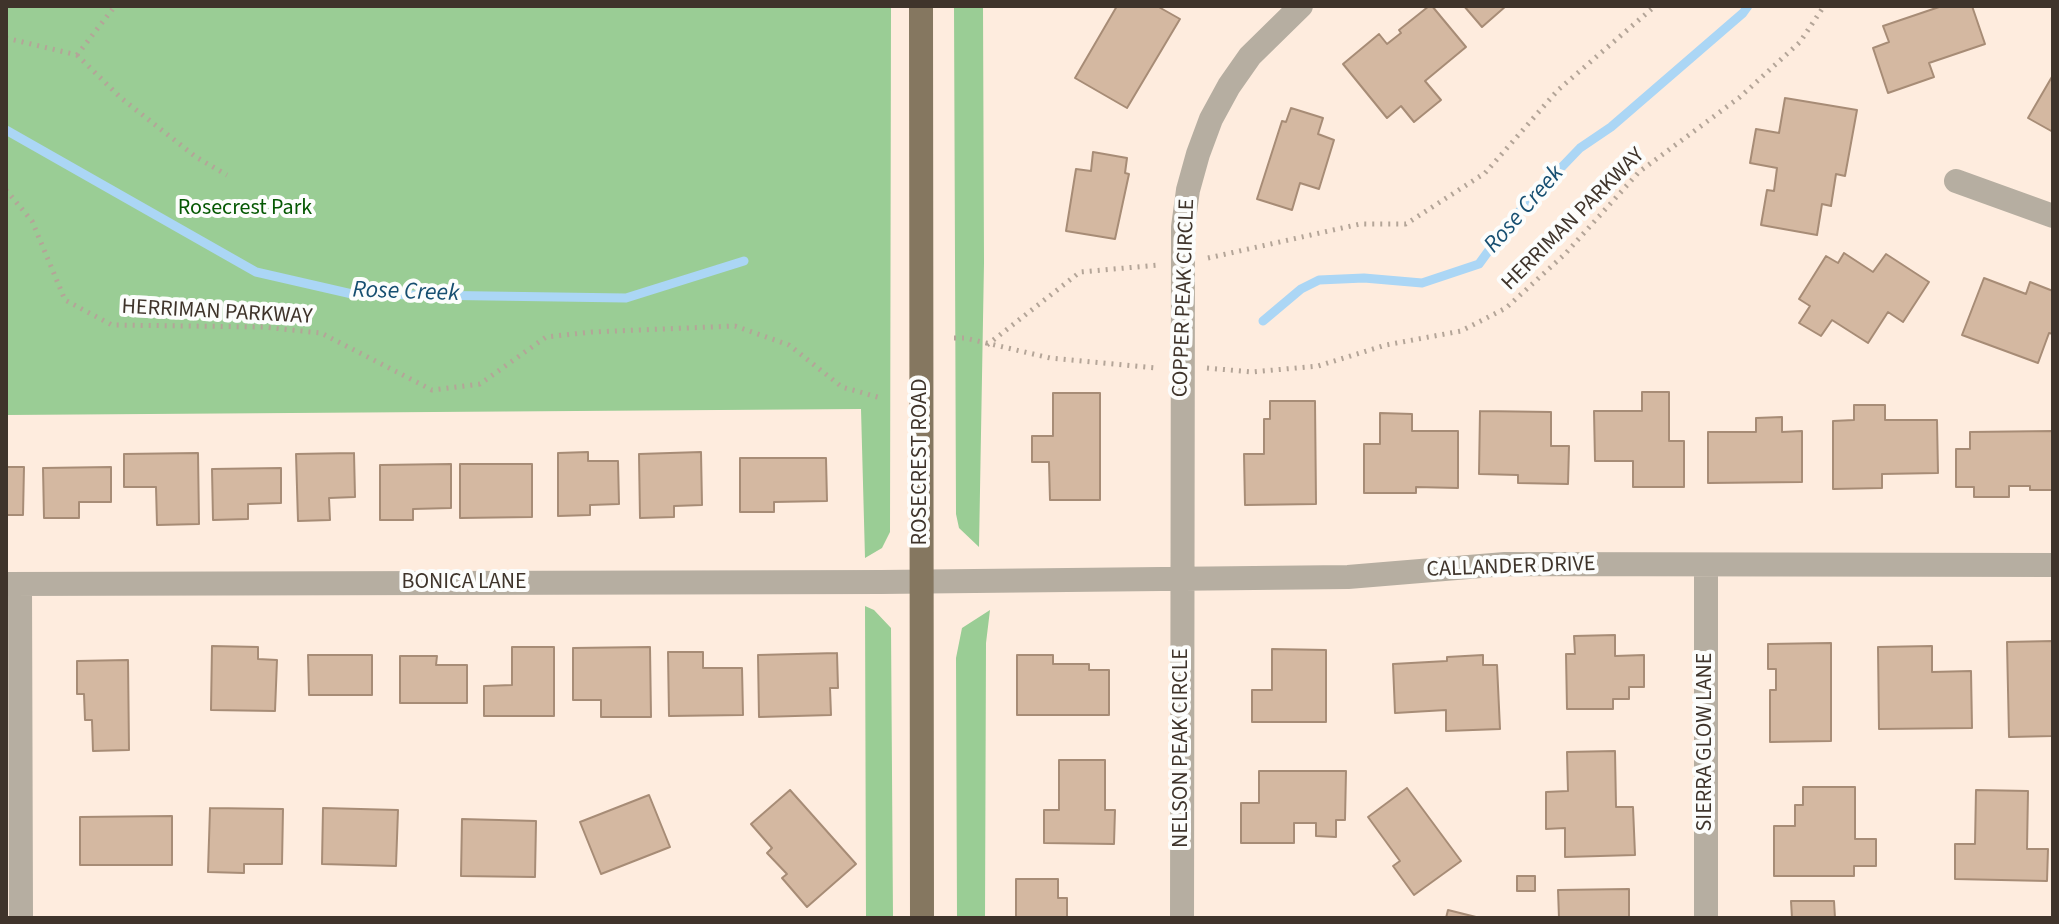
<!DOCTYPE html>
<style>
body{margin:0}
#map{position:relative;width:2059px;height:924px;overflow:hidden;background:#feecde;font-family:"Source Sans 3",sans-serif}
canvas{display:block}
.frame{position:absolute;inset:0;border:8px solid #3f342b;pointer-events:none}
</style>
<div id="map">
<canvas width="2059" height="924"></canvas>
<div class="frame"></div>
</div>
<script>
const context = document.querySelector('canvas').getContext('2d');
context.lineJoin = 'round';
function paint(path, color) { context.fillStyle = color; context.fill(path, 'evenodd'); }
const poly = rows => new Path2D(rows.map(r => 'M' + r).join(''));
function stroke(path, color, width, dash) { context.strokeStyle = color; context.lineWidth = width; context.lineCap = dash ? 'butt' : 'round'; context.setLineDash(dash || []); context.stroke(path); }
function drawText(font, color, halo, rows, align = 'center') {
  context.font = font + ' "Source Sans 3",sans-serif'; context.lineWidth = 8; context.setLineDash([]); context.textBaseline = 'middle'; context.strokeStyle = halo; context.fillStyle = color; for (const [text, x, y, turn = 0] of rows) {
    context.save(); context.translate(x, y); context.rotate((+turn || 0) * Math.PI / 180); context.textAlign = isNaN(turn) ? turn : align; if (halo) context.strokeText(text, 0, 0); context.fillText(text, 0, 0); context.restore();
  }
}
const green = poly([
 [6,6,891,6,890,532,882,548,865,558,861,409,6,415],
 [954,6,983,6,984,263,979,547,959,528,956,514],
 [865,606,874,610,891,628,893,918,866,918],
 [990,610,986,643,985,918,957,918,956,658,962,628]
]);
const stream = poly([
 [6,130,256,272,352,294,626,298,744,261],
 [1263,321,1301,289,1319,280,1364,278,1422,283,1479,264,1511,220,1580,148,1611,127,1743,13,1748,6]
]);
const building = poly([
 [1117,6,1157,6,1180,19,1127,108,1075,78,1117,6],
 [1429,6,1432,6,1466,47,1425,81,1441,100,1414,122,1401,106,1387,118,1343,64,1379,34,1387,44,1401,33,1399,30,1429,6],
 [1464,6,1506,6,1482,27,1464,6],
 [1942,6,1972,6,1985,44,1929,63,1934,77,1888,93,1873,48,1889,42,1883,26,1942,6],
 [2053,75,2053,132,2028,118,2053,75],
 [1785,98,1857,110,1845,176,1836,174,1831,206,1822,204,1817,235,1761,225,1767,190,1774,191,1777,168,1750,163,1756,129,1779,133,1785,98],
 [1291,108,1323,118,1318,134,1334,140,1319,189,1300,183,1292,210,1257,199,1282,121,1286,122,1291,108],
 [1093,152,1127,158,1125,173,1129,174,1115,239,1066,231,1076,169,1091,171,1093,152],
 [1844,253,1873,272,1886,254,1929,282,1903,322,1888,312,1868,343,1832,320,1821,336,1799,323,1810,306,1799,299,1826,256,1838,263,1844,253],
 [1984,278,2026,294,2030,282,2053,291,2053,334,2049,333,2038,363,1962,335,1984,278],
 [1642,392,1669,392,1669,441,1684,441,1684,487,1633,487,1633,461,1595,461,1594,411,1642,411,1642,392],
 [1053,393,1100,393,1100,500,1050,500,1049,462,1032,462,1032,436,1053,436,1053,393],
 [1270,401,1315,401,1316,504,1245,505,1244,454,1264,454,1264,419,1270,419,1270,401],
 [1854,405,1885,405,1885,420,1937,420,1938,473,1882,474,1882,488,1833,489,1833,421,1854,420,1854,405],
 [1480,411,1551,412,1551,446,1569,446,1568,484,1518,483,1518,475,1479,474,1480,411],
 [1380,413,1412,414,1412,431,1458,431,1458,488,1416,487,1416,493,1364,493,1364,444,1380,444,1380,413],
 [1782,417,1782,432,1802,431,1802,482,1708,483,1708,432,1756,432,1756,418,1782,417],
 [2053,431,2053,490,2030,490,2030,486,2009,486,2009,497,1974,497,1974,487,1956,487,1956,449,1970,449,1970,432,2053,431],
 [588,452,588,461,618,461,619,504,590,505,590,515,558,516,558,453,588,452],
 [701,452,702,505,674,506,674,517,640,518,639,454,701,452],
 [198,453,199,524,157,525,156,487,124,487,124,454,198,453],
 [354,453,355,497,329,498,330,520,298,521,296,454,354,453],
 [740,458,826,458,827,501,774,502,774,512,740,512,740,458],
 [451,464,451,508,413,509,413,520,380,520,380,465,451,464],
 [460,464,532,464,532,517,460,518,460,464],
 [6,467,24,467,23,515,6,515,6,467],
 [111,467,111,502,79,502,79,518,44,518,43,468,111,467],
 [281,468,281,503,248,504,248,519,213,520,212,469,281,468],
 [1615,635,1615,656,1644,655,1644,687,1629,687,1629,699,1613,699,1613,709,1567,709,1566,654,1575,654,1574,636,1615,635],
 [2053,641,2053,736,2009,737,2007,642,2053,641],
 [1831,643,1831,741,1770,742,1770,690,1776,690,1776,669,1768,669,1768,644,1831,643],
 [212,646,258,647,258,659,277,660,275,711,211,710,212,646],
 [1932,646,1932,672,1971,671,1972,728,1879,729,1878,647,1932,646],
 [512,647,554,647,554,716,484,716,484,686,512,685,512,647],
 [650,647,651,717,601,717,601,700,573,700,573,648,650,647],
 [1272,649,1326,650,1326,722,1252,722,1252,690,1272,690,1272,649],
 [668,652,703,652,703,668,742,668,743,715,669,716,668,652],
 [837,653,838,688,830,688,831,715,759,717,758,655,837,653],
 [308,655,372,655,372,695,309,695,308,655],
 [1017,655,1053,655,1053,664,1089,664,1089,670,1109,670,1109,715,1017,715,1017,655],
 [1483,655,1483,665,1497,665,1500,729,1446,731,1446,710,1395,713,1393,664,1447,661,1447,657,1483,655],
 [400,656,437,656,436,665,467,665,467,703,400,703,400,656],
 [128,660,129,750,93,751,92,720,85,720,84,694,77,694,77,661,128,660],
 [1615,751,1616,807,1633,807,1635,855,1565,857,1565,828,1546,829,1546,792,1568,791,1567,752,1615,751],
 [1059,760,1105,760,1105,810,1115,810,1114,844,1044,843,1044,810,1059,810,1059,760],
 [1259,771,1346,771,1345,820,1336,820,1336,837,1316,836,1316,823,1294,823,1294,843,1241,843,1241,803,1259,803,1259,771],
 [1803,787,1855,787,1855,839,1876,839,1876,866,1854,866,1854,876,1774,876,1774,826,1795,826,1795,805,1803,805,1803,787],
 [1407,788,1461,861,1414,895,1393,866,1400,861,1368,817,1407,788],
 [790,790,856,864,807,907,782,878,787,874,767,853,772,848,751,824,790,790],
 [1976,790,2028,791,2027,849,2048,849,2047,881,1955,879,1955,844,1975,844,1976,790],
 [649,795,670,847,601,874,580,822,649,795],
 [210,808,283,809,282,864,244,864,244,873,208,872,210,808],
 [323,808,398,810,396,866,322,864,323,808],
 [172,816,172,865,80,865,80,817,172,816],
 [462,819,536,821,535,877,461,876,462,819],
 [1517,876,1535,876,1535,891,1517,891,1517,876],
 [1016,879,1058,879,1058,898,1067,898,1067,918,1016,918,1016,879],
 [1629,889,1629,918,1559,918,1558,890,1629,889],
 [1791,901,1834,901,1835,918,1792,918,1791,901],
 [1448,910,1480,918,1446,918,1448,910]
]);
const path = poly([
 [6,38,77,55],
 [77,55,121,98,196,157,227,175],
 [77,55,115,6],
 [6,190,32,221,65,300,112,325,263,327,321,333,432,390,480,384,546,337,592,332,735,326,789,345,842,387,881,398],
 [1208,258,1360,224,1406,224,1485,173,1558,90,1655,6],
 [954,338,965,338,1050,358,1157,368],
 [987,345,1080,272,1159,265],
 [1207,368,1252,372,1318,366,1386,345,1461,331,1506,308,1565,254,1639,172,1740,97,1800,42,1824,6]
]);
const minor = poly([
 [1956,181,2053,216],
 [1706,565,1706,918],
 [6,584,881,582,1348,577,1505,564,2053,565],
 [20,584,21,918],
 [1182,918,1183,227,1188,190,1198,154,1211,119,1229,86,1250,56,1301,6]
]);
const major = poly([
 [921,6,922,918]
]);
const parkNames = [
 ["Rosecrest Park",245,209]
];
const streetNames = [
 ["HERRIMAN PARKWAY",1574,220,-45],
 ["COPPER PEAK CIRCLE",1185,298,-88],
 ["HERRIMAN PARKWAY",217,313,3],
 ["ROSECREST ROAD",921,462,-90],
 ["CALLANDER DRIVE",1511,568,-2],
 ["BONICA LANE",464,583],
 ["SIERRA GLOW LANE",1706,742,-90],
 ["NELSON PEAK CIRCLE",1182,748,-90]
];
const waterNames = [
 ["Rose Creek",1525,210,-49],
 ["Rose Creek",406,293,2]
];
paint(green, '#9acd95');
stroke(stream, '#abd6f5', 9);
paint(building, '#d4b8a1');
stroke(building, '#a78c76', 2);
stroke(path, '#b4a598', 5, [2, 6]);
stroke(minor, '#b6aea1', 24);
stroke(major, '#857760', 24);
drawText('22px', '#055803', '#fcfdfc', parkNames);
drawText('22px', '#3f342b', '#fcfdfc', streetNames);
drawText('italic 24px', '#174f71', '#fcfdfc', waterNames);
</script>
